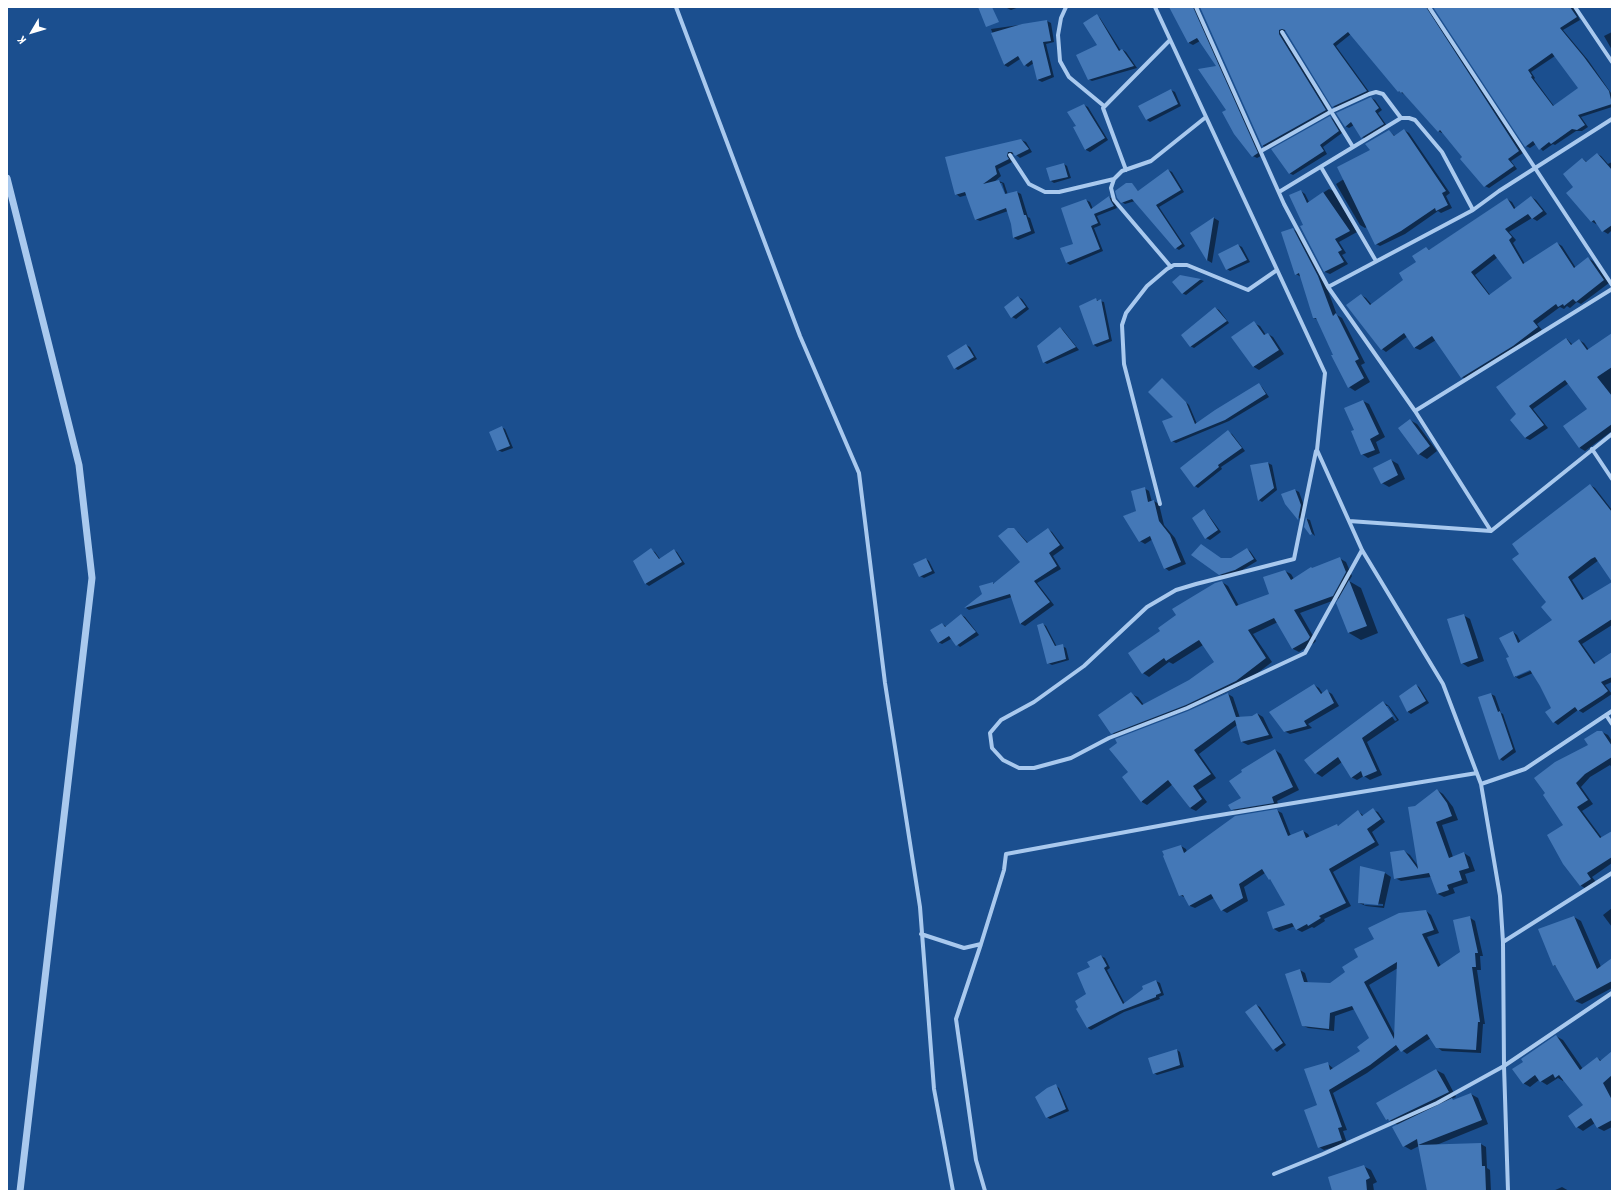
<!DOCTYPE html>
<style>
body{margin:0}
#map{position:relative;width:1619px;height:1198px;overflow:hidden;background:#1b4f8f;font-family:"Roboto Condensed",sans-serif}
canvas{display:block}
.frame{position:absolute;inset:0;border:8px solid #fff;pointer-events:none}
.north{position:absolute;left:12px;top:12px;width:40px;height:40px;-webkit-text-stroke:3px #1b4f8f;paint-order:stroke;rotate:232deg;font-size:11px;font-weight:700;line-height:16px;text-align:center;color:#fff}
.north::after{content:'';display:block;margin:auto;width:14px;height:18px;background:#fff;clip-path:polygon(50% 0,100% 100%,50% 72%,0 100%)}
</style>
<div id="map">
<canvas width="1619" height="1198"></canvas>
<div class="frame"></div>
<div class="north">K</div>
</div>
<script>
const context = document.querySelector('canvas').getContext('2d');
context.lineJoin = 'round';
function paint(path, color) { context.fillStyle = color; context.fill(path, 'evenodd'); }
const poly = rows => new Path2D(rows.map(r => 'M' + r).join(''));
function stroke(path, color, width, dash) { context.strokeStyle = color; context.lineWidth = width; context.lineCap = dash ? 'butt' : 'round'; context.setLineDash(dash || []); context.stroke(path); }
const shadow = poly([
 [1005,7,1019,7,1011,10],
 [1172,7,1198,7,1261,156,1257,158,1253,156,1227,110,1217,66,1200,41,1193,45,1189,43,1170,8],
 [1201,7,1431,7,1430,12,1523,153,1511,161,1517,169,1489,188,1485,186,1443,132,1442,133,1438,131,1405,95,1399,91,1351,34,1336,46,1370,93,1337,109,1333,106,1286,30,1283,32,1329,113,1267,148,1263,146],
 [1434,7,1576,7,1575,10,1580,20,1563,30,1588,60,1611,93,1612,107,1581,117,1588,127,1582,131,1576,131,1555,145,1553,144,1543,151,1536,144,1530,148,1526,146],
 [1555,56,1579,88,1554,106,1534,79,1535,78,1531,72],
 [1097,16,1100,18,1121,51,1123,50,1126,52,1137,68,1092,81,1088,79,1099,46],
 [1047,21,1051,23,1054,42,1046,44,1054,77,1042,82,1038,80,1034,63,1028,67,1025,65,1020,59,1008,67,1004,65,991,29],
 [1612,32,1612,50,1604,36],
 [1171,90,1175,92,1181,106,1150,122,1147,120],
 [1371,98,1375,100,1382,110,1378,113,1387,126,1366,139,1362,137,1354,125,1349,128,1345,126],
 [1084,105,1088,107,1108,140,1090,152,1086,150,1075,128,1077,126],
 [1330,117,1333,119,1342,133,1323,147,1327,154,1293,175,1289,173],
 [1404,130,1409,133,1450,193,1446,196,1452,208,1441,213,1438,211,1405,234,1380,246,1376,244,1367,227,1365,228,1360,225,1336,184,1344,179,1389,131,1395,136],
 [1021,140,1026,142,1032,152,1020,158,1015,154,1012,154,1010,159,1012,162,998,169,1001,176,993,183,999,181,1004,183,1008,195,1017,192,1021,194,1028,217,1030,218,1035,233,1018,240,1014,238,1012,224,1008,211,980,221,975,219,967,195,960,197,956,194],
 [999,183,1002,183,1007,199],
 [1597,154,1601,156,1608,164,1612,162,1612,230,1608,234,1603,231,1597,223,1596,224,1591,221,1575,187,1583,159,1587,162],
 [1064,164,1067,166,1071,178,1054,183,1051,181],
 [1168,170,1172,172,1184,192,1159,207,1185,246,1179,250,1176,248,1135,201,1125,204,1122,202,1132,184,1139,192],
 [1329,189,1334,191,1357,232,1339,242,1346,253,1342,255,1348,264,1330,274,1325,272,1301,227,1304,226,1301,191,1305,194,1309,202],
 [1109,197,1113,199,1117,208,1097,216,1101,225,1094,228,1103,251,1070,265,1067,263,1074,244,1086,200,1090,202,1093,209],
 [1531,197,1536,200,1547,214,1537,221,1532,218,1509,232,1516,240,1513,243,1525,264,1557,243,1562,246,1576,268,1588,258,1593,261,1609,283,1581,304,1577,302,1570,308,1567,306,1564,309,1560,307,1537,324,1542,330,1518,348,1467,380,1462,377,1436,340,1420,350,1415,348,1408,336,1386,352,1382,349,1361,295,1366,298,1372,305,1405,281,1426,248,1430,250,1507,199,1512,202,1516,209],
 [1498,257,1513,278,1490,295,1475,275],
 [1214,218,1219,221,1212,263,1207,260,1192,233],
 [1293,229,1299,233,1324,280,1337,315,1342,318,1365,363,1361,365,1370,382,1355,391,1349,387,1318,320,1314,318,1301,277,1296,274],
 [1238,245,1242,247,1250,262,1230,271,1227,269],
 [1181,276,1201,280,1204,281,1186,295,1182,293],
 [1018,297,1022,299,1029,309,1016,319,1012,317],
 [1096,300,1104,302,1112,341,1097,347,1094,345],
 [1215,308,1219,310,1229,323,1194,348,1190,346],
 [1254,323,1260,326,1266,335,1268,334,1273,337,1284,354,1259,370,1254,367,1233,338],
 [1060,328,1063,330,1079,350,1047,364,1044,362],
 [1612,334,1612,431,1585,451,1580,448,1565,426,1588,409,1569,383,1533,409,1548,428,1530,440,1525,438,1518,414,1567,339,1573,345,1579,340,1584,343,1589,350],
 [966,345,970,347,977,359,958,370,955,368],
 [1162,379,1189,405,1197,424,1259,385,1262,387,1269,397,1229,421,1176,443,1172,441,1174,417],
 [1363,401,1369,404,1385,437,1376,442,1380,453,1368,458,1362,454,1355,430],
 [1410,420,1417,424,1437,451,1427,459,1419,454,1399,428],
 [501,427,505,429,513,448,502,452,498,450],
 [1228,432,1232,434,1245,451,1221,467,1222,469,1198,488,1195,486],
 [1391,460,1398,464,1405,479,1389,487,1382,483],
 [1268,463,1272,465,1277,490,1262,502,1259,500],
 [1590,485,1595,488,1612,510,1612,580,1599,560,1572,580,1584,599,1612,583,1612,625,1582,644,1596,664,1612,654,1612,682,1605,685,1612,694,1583,713,1578,710,1558,725,1554,722,1552,708,1541,685,1533,673,1519,679,1514,676,1510,657,1513,632,1517,635,1521,643,1553,620,1548,603,1521,554],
 [1534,667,1535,669,1516,677,1516,675],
 [1144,488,1149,491,1152,502,1154,501,1159,504,1164,525,1175,538,1186,564,1169,571,1165,568,1153,539,1145,544,1140,541,1124,516,1137,511],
 [1295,490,1299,492,1305,508,1302,521,1285,503],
 [1204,511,1207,513,1221,532,1210,540,1206,538,1193,518],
 [1307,519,1310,520,1315,536,1305,527],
 [1013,529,1018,532,1028,543,1048,529,1052,532,1064,548,1053,556,1061,569,1037,583,1054,605,1025,626,1021,624,1012,597,969,610,966,608,983,594,992,583,995,584,1022,562],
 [1247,549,1250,551,1257,561,1239,572,1223,576,1219,574,1222,559,1231,559],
 [651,550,655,552,660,559,674,550,677,552,685,564,649,586,646,584],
 [1339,558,1346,562,1352,576,1349,581,1361,588,1378,633,1361,640,1349,633,1340,598,1300,613,1316,641,1314,643,1299,652,1293,649,1278,622,1253,634,1272,662,1242,685,1192,708,1118,736,1112,733,1131,694,1138,697,1144,705,1190,681,1215,662,1203,645,1173,664,1169,662,1149,677,1143,673,1162,631,1222,582,1228,586,1239,606,1271,595,1285,571,1291,574,1294,579,1313,569],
 [926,559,929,561,935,573,924,578,920,576],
 [961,615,965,617,979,635,960,647,951,639,942,644,938,642,942,624,947,627],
 [1463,615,1470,619,1484,661,1468,667,1462,663],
 [1043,624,1046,626,1057,647,1062,646,1066,648,1069,660,1052,665,1048,663],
 [1314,685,1319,688,1323,694,1327,691,1332,694,1339,706,1308,724,1312,728,1290,734,1284,731],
 [1416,685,1419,687,1429,703,1411,714,1408,712,1401,696],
 [1228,694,1233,697,1240,718,1252,717,1258,714,1263,717,1273,738,1248,745,1242,742,1237,725,1199,754,1216,778,1198,790,1207,802,1196,811,1190,808,1173,784,1147,805,1142,802,1124,777,1189,712],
 [1491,694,1495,696,1501,713,1503,714,1516,752,1503,761,1500,759,1479,698],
 [1383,702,1389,706,1399,720,1367,742,1382,775,1370,780,1364,776,1357,780,1351,777,1342,762,1322,777,1316,773],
 [1385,706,1388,706,1397,720,1395,721],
 [1602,732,1608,735,1612,741,1612,768,1610,765,1590,777,1581,787,1593,804,1582,811,1602,838,1612,835,1612,863,1592,877,1596,882,1586,889,1580,885,1564,825,1544,795],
 [1275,750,1281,754,1299,790,1277,801,1279,806,1238,813,1232,809,1243,798],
 [1437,790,1443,794,1453,807,1458,820,1442,825,1453,857,1464,853,1470,857,1475,871,1465,874,1468,883,1453,888,1455,893,1444,897,1438,894,1431,877,1401,881,1395,878,1404,851,1410,855,1418,866,1416,807],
 [1276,810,1282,813,1291,836,1303,831,1308,834,1310,838,1337,825,1339,826,1358,811,1364,816,1373,810,1378,812,1385,822,1372,832,1379,845,1333,872,1351,906,1324,919,1325,921,1314,928,1312,927,1302,932,1296,929,1295,926,1279,932,1274,929,1268,912,1287,906,1273,881,1270,879,1265,873,1244,887,1248,901,1227,913,1222,910,1214,898,1195,908,1190,906,1186,898,1180,895,1181,846,1186,849,1187,852],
 [1385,873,1391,877,1384,908,1366,906,1359,903],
 [1364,903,1383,904,1383,906,1364,905],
 [1612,908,1612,927,1603,915],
 [1426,911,1431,915,1439,933,1427,937,1441,966,1461,953,1469,917,1475,921,1483,956,1480,956,1481,970,1477,970,1485,1024,1483,1024,1481,1053,1442,1051,1437,1047,1431,1038,1407,1054,1400,1049,1367,1073,1333,1093,1347,1130,1343,1131,1347,1143,1324,1150,1319,1147,1328,1064,1334,1069,1361,1051,1370,1039,1355,1009,1335,1016,1334,1031,1308,1028,1302,1025,1300,970,1305,973,1308,983,1330,984,1346,972,1360,958],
 [1398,968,1395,1035,1369,985],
 [1574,917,1581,921,1601,967,1612,959,1612,988,1582,1004,1575,1001,1557,967,1554,965,1540,930],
 [1101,956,1105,958,1110,968,1107,970,1125,1004,1156,981,1160,983,1164,995,1159,997,1160,999,1124,1012,1091,1030,1088,1028,1077,1009,1087,994,1091,968],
 [1256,1005,1260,1007,1286,1045,1277,1052,1274,1049,1247,1012],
 [1556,1036,1563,1040,1583,1069,1597,1058,1602,1061,1612,1052,1612,1127,1604,1131,1598,1128,1595,1123,1583,1131,1577,1127,1585,1105,1564,1079,1563,1081,1558,1078,1547,1085,1539,1080,1530,1087,1523,1083],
 [1177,1050,1180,1052,1184,1067,1157,1075,1154,1073],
 [1436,1070,1444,1074,1456,1097,1451,1099,1454,1101,1471,1094,1478,1098,1488,1124,1434,1146,1481,1144,1486,1147,1487,1168,1490,1170,1491,1191,1440,1191,1419,1146,1411,1150,1404,1146,1398,1125,1387,1119],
 [1056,1086,1059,1088,1069,1111,1050,1119,1047,1117],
 [1363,1166,1371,1170,1377,1182,1373,1184,1374,1191,1333,1191],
 [1562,1187,1569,1191,1553,1191]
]);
const building = poly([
 [978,7,992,7,999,22,986,27],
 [1169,7,1193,7,1258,153,1252,157,1234,134,1222,112,1226,110,1198,69,1216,66,1197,38,1188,43],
 [1200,7,1426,7,1519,151,1508,159,1514,166,1484,187,1460,159,1462,157,1440,130,1438,132,1402,92,1401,93,1399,91,1398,92,1348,32,1333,44,1367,91,1332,107,1285,30,1282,29,1279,30,1279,34,1326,110,1262,146],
 [1433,7,1570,7,1577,17,1560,28,1584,57,1609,91,1612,104,1578,115,1585,125,1577,130,1572,129,1551,144,1549,142,1539,150,1533,141,1525,147],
 [1552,53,1578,88,1553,106,1531,77,1532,76,1528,70],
 [1097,14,1119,51,1122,49,1134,66,1088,80,1076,55,1097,45,1083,23],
 [1047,20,1051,41,1043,42,1051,75,1037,80,1032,60,1024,66,1018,56,1004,65,991,33,1022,24],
 [1171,89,1178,104,1146,120,1138,106],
 [1371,97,1379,108,1375,111,1384,124,1361,138,1351,122,1345,127,1336,113],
 [1084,104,1105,138,1085,150,1073,127,1076,126,1067,112],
 [1330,116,1339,131,1320,145,1324,151,1289,174,1271,149],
 [1404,129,1446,191,1442,193,1448,205,1436,211,1435,208,1401,231,1375,245,1337,167,1370,150,1365,144,1389,130,1394,136],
 [1021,139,1029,149,1015,156,1012,152,1008,152,1007,156,1009,159,995,166,997,174,983,184,999,180,1005,194,1017,191,1024,215,1026,215,1031,231,1013,238,1011,224,1006,208,975,220,965,192,955,195,945,157],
 [1597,153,1612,170,1612,225,1602,232,1594,220,1591,222,1566,193,1573,187,1563,174,1582,158,1586,162],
 [1064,163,1068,177,1050,181,1046,168],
 [1168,169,1181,190,1156,205,1182,244,1175,249,1132,199,1121,203,1117,198,1115,191,1126,183,1132,183,1138,191],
 [1301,190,1307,203,1323,192,1350,231,1335,239,1342,250,1338,252,1344,262,1324,272,1300,226,1303,225,1289,195],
 [1109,196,1111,201,1114,206,1094,214,1098,223,1091,226,1100,249,1066,263,1060,248,1073,244,1061,208,1086,199,1091,209],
 [1531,196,1543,211,1532,219,1528,214,1505,229,1512,237,1509,240,1523,264,1557,242,1574,268,1588,257,1604,280,1576,302,1573,299,1564,306,1563,304,1558,307,1556,304,1533,321,1538,327,1513,346,1461,378,1432,336,1414,348,1404,333,1381,350,1346,305,1361,294,1370,305,1403,280,1399,273,1416,262,1412,256,1426,247,1429,250,1507,198,1514,209],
 [1494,254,1512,278,1489,295,1471,272],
 [1214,217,1207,261,1190,233],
 [1293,228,1318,276,1333,316,1336,313,1359,359,1355,361,1364,378,1348,388,1331,355,1333,355,1316,318,1313,318,1299,273,1295,275,1281,232],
 [1238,244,1247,260,1226,270,1218,254],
 [1180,275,1201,279,1182,294,1172,282],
 [1018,296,1026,307,1011,318,1004,307],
 [1096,298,1097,301,1101,299,1109,339,1093,345,1079,306],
 [1215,307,1227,321,1190,347,1181,335],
 [1254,321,1264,335,1268,333,1279,350,1253,367,1231,337],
 [1060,327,1076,347,1043,363,1037,346],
 [1612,333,1612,367,1597,377,1612,396,1612,424,1579,448,1563,426,1587,409,1565,380,1529,406,1544,425,1525,438,1510,420,1516,414,1496,387,1566,338,1571,345,1579,339,1587,350],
 [966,344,974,357,954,369,947,356],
 [1162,378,1186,402,1195,424,1215,410,1259,383,1266,394,1225,420,1171,442,1162,421,1173,417,1148,392],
 [1363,400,1379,434,1370,439,1375,450,1361,455,1351,431,1354,430,1344,408],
 [1410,419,1430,446,1418,455,1398,428],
 [502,426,510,446,497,451,489,432],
 [1228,430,1242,448,1218,465,1219,467,1194,487,1180,468],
 [1391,459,1398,475,1381,484,1373,468],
 [1268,462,1274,488,1258,501,1250,465],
 [1590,484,1612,512,1612,619,1578,641,1594,664,1612,652,1612,677,1601,682,1608,691,1603,695,1578,711,1575,707,1553,723,1545,712,1551,708,1540,686,1530,670,1514,677,1506,658,1509,657,1499,638,1513,631,1518,643,1552,620,1541,607,1546,602,1512,559,1519,554,1512,544],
 [1595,557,1612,582,1582,600,1568,577,1591,559],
 [1145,487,1148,502,1154,500,1159,521,1170,535,1181,562,1164,569,1150,536,1139,542,1123,516,1136,511,1131,491],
 [1295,489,1301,505,1298,520,1285,504,1281,494],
 [1204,509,1218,530,1205,539,1192,518],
 [1306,517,1312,534,1310,535,1304,527],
 [1008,528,1014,528,1027,543,1048,528,1060,545,1049,553,1057,566,1034,581,1050,602,1020,624,1010,594,964,608,982,594,979,586,993,582,993,584,1020,562,998,536],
 [1201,544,1221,558,1231,558,1247,548,1254,559,1235,570,1219,575,1191,555],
 [651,548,659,559,674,549,682,562,645,584,633,561],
 [1340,557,1346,572,1333,596,1294,610,1310,637,1308,640,1292,649,1274,618,1248,630,1266,658,1236,681,1186,705,1111,734,1098,715,1131,692,1142,705,1189,680,1214,662,1199,640,1166,661,1164,658,1142,674,1128,653,1160,631,1158,628,1176,615,1172,609,1215,583,1222,581,1236,606,1269,594,1263,577,1285,570,1291,580,1311,567,1312,568],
 [926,558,932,571,919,577,913,564],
 [1349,580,1367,626,1348,633,1336,603],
 [961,614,976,632,956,646,949,636,938,643,930,630,942,623,945,627],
 [1464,614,1478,658,1461,664,1447,619],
 [1043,623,1055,646,1063,644,1066,659,1047,664,1037,625],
 [1314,684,1321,694,1327,689,1334,703,1304,721,1307,726,1284,732,1269,712],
 [1416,684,1426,701,1407,712,1399,696],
 [1228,693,1236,717,1252,716,1257,713,1269,735,1241,742,1235,720,1194,750,1211,774,1193,786,1202,799,1190,808,1168,780,1141,802,1122,777,1128,772,1109,749,1117,743,1115,739,1188,711],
 [1491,693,1498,712,1500,711,1513,749,1499,760,1478,697],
 [1383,701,1393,716,1362,738,1377,771,1363,777,1361,771,1351,778,1338,757,1315,774,1304,760],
 [1597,731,1602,731,1612,746,1612,757,1585,774,1576,783,1588,800,1577,807,1600,838,1612,831,1612,857,1587,873,1591,879,1580,886,1563,864,1547,835,1563,825,1543,795,1545,793,1534,778,1555,762,1588,745,1584,739],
 [1275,749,1293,787,1272,797,1274,803,1231,810,1228,805,1241,798,1229,781,1242,772,1241,770],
 [1437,789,1447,803,1452,816,1436,822,1449,858,1464,852,1469,868,1459,871,1462,880,1447,885,1449,890,1437,894,1429,873,1394,879,1390,852,1404,850,1418,869,1408,807,1415,806],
 [1373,808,1381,819,1367,829,1375,842,1329,869,1346,903,1319,916,1321,918,1308,926,1307,924,1296,930,1292,923,1273,929,1267,912,1285,905,1270,879,1269,880,1262,869,1239,884,1243,898,1221,911,1211,894,1189,906,1183,895,1179,896,1163,856,1164,855,1162,851,1181,845,1184,853,1235,816,1277,809,1288,836,1303,830,1306,838,1337,824,1338,826,1358,810,1362,816],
 [1360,866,1385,872,1378,905,1358,903],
 [1426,910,1434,930,1422,934,1438,967,1460,952,1453,920,1470,916,1478,953,1475,953,1476,967,1472,967,1480,1022,1478,1022,1476,1050,1436,1048,1427,1034,1401,1052,1396,1045,1370,1065,1329,1090,1342,1127,1338,1128,1342,1140,1318,1148,1304,1110,1317,1105,1304,1069,1328,1062,1330,1070,1360,1051,1357,1047,1369,1038,1352,1006,1330,1013,1329,1029,1302,1026,1285,974,1300,969,1304,982,1330,983,1345,972,1342,967,1358,957,1354,949,1374,939,1368,928,1399,913],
 [1397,962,1394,1039,1364,982],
 [1574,916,1597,969,1612,958,1612,981,1575,1001,1555,965,1553,966,1538,929],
 [1101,955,1107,966,1104,968,1123,1004,1143,989,1142,986,1156,980,1161,993,1156,995,1156,997,1120,1011,1087,1028,1076,1009,1078,1007,1075,1001,1086,994,1077,973,1090,967,1087,962],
 [1256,1004,1283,1043,1273,1050,1245,1012],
 [1556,1035,1580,1070,1597,1057,1600,1061,1612,1051,1612,1075,1603,1083,1612,1100,1612,1120,1597,1128,1591,1118,1576,1128,1568,1116,1583,1105,1559,1075,1555,1078,1553,1074,1540,1082,1535,1075,1523,1084,1512,1069,1523,1062,1521,1059],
 [1177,1049,1180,1065,1153,1074,1148,1058],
 [1436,1069,1449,1092,1389,1121,1388,1119,1386,1120,1376,1103],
 [1056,1084,1066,1109,1046,1118,1035,1097,1047,1088],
 [1471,1093,1482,1120,1418,1145,1417,1139,1403,1147,1392,1127,1452,1098,1453,1100],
 [1481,1143,1482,1166,1485,1166,1486,1191,1427,1191,1418,1145],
 [1364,1165,1370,1178,1366,1180,1367,1191,1332,1191,1328,1177]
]);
const minor = poly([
 [676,7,800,336,859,473,885,683,920,907,934,1089,953,1191],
 [1066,7,1061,18,1058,35,1060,61,1069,77,1104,106],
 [1155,7,1325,373,1317,450,1362,550,1443,684,1481,784,1500,896,1503,942,1504,1066,1508,1191],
 [1196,7,1284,204,1328,287,1415,411,1491,531],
 [1429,7,1612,285],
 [1575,7,1612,62],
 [1282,32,1353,147],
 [1261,151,1332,111,1369,94,1376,92,1383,94,1401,118],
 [1010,155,1029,184,1045,192,1059,192,1114,179],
 [1321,167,1376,261],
 [1126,170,1103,108,1170,40],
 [1279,192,1401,118,1409,118,1415,120,1442,152,1473,210],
 [1171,267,1114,200,1111,188,1114,179,1122,171,1151,161,1206,117],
 [1328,287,1473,210,1499,191,1612,119],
 [1415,411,1612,289],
 [1592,449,1612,479],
 [1316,451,1294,559,1196,584,1176,590,1147,607,1084,666,1034,702,1001,720,990,733,992,748,1003,760,1019,768,1034,768,1071,758,1109,738,1187,708,1305,653,1362,550],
 [1160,504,1124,364,1122,325,1126,313,1147,286,1167,269,1174,265,1187,265,1248,290,1277,270],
 [1349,521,1491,531,1612,434],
 [1606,715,1612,724],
 [1481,784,1525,769,1612,711],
 [921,934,964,948,981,944,1004,870,1006,854,1202,818,1477,773],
 [1503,942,1612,873],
 [981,944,956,1019,976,1160,985,1191],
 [1274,1174,1323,1154,1437,1103,1504,1066,1612,993]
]);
const tertiary = poly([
 [7,178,79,465,92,578,20,1191]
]);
paint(shadow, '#0007');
paint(building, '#4478b7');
stroke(minor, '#a9c9ee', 4);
stroke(tertiary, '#a9c9ee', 7);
</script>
